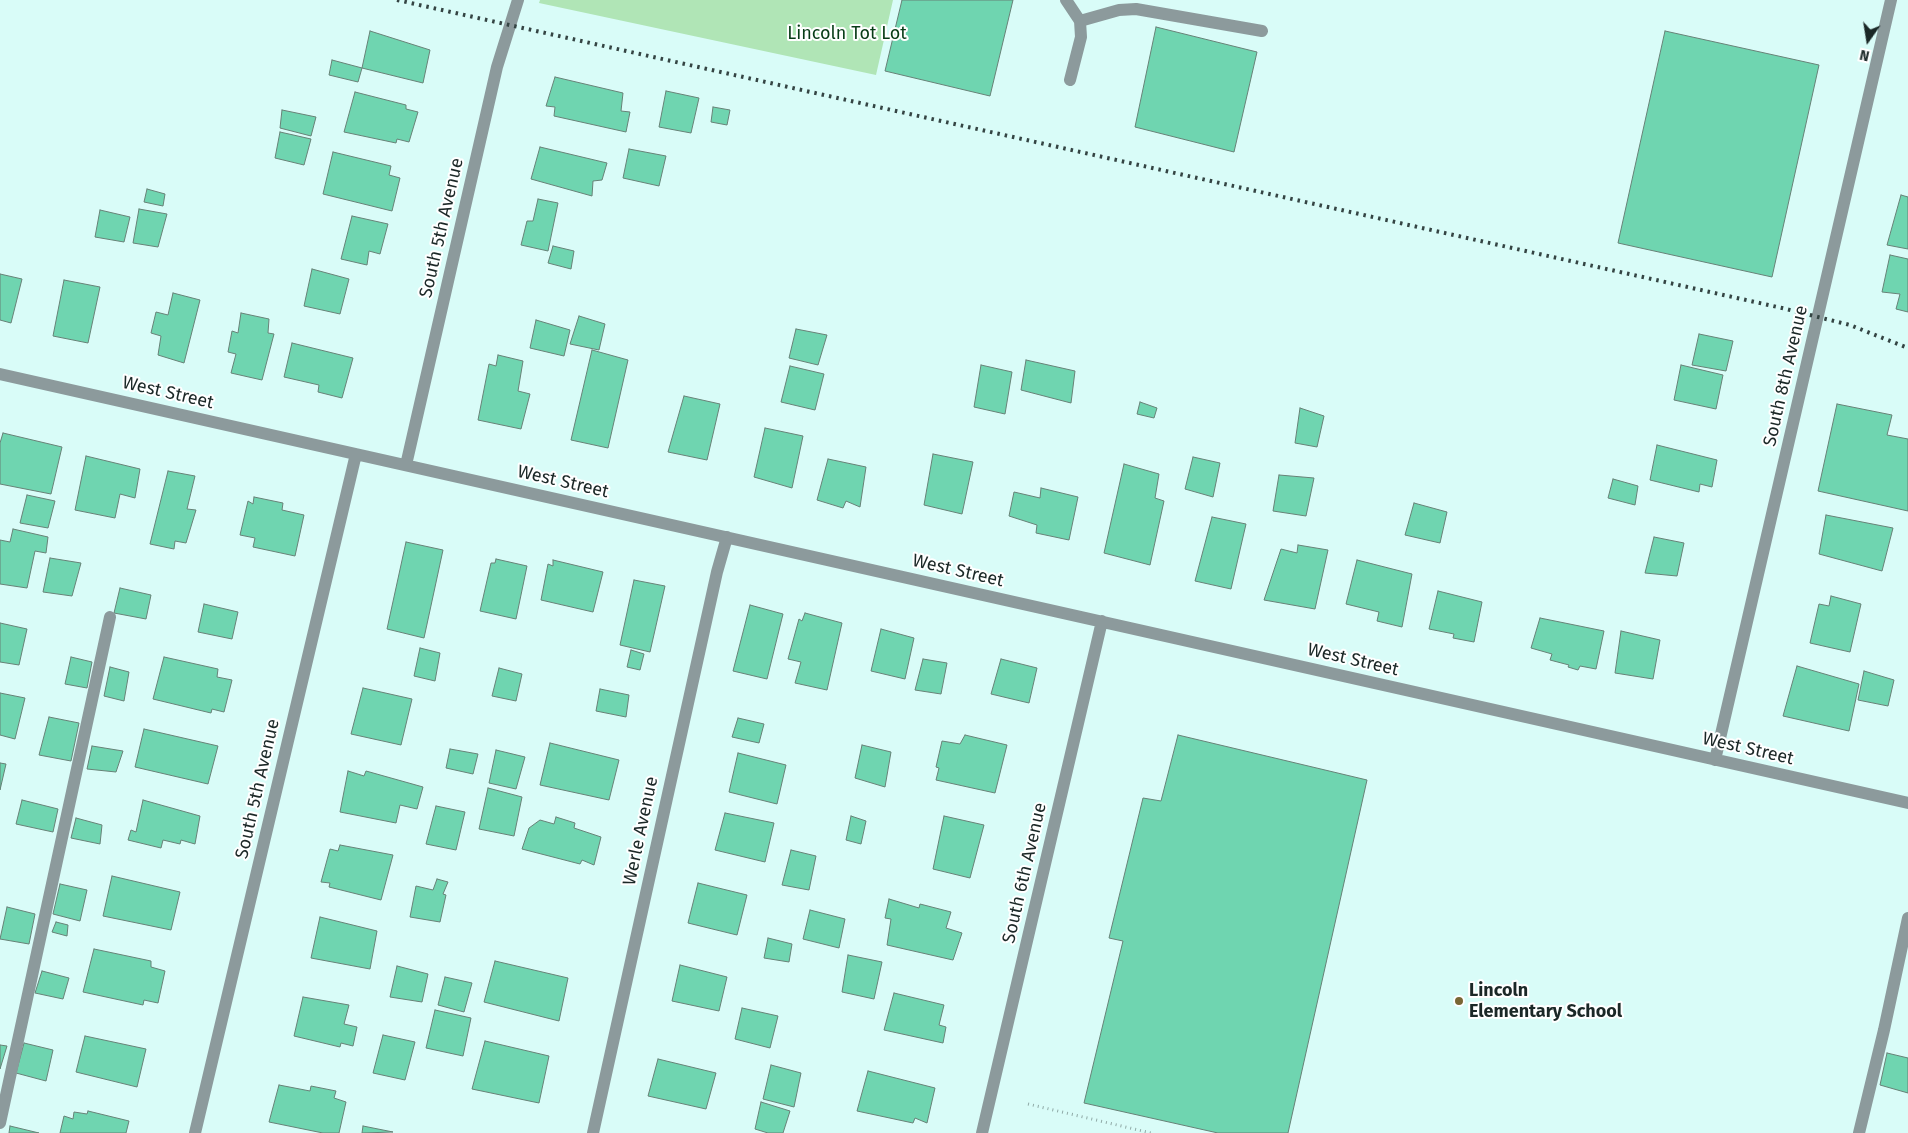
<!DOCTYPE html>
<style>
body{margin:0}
#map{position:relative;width:1908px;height:1133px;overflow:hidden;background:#d9fcf8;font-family:"Fira Sans",sans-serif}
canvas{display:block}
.north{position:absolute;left:1843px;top:15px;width:50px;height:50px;-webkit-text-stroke:4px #fff;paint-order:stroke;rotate:193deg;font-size:14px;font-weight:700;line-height:20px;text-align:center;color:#1b2827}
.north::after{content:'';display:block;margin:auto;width:18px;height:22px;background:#1b2827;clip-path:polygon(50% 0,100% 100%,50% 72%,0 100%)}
</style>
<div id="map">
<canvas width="1908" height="1133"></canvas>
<div class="north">N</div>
</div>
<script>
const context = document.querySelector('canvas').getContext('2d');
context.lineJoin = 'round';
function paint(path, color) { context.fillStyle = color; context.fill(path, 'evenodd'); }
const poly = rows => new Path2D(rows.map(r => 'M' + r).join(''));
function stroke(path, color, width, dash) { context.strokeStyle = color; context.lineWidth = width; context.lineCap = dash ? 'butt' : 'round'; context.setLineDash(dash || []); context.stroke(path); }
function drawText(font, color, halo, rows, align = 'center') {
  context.font = font + ' "Fira Sans",sans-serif'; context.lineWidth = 4; context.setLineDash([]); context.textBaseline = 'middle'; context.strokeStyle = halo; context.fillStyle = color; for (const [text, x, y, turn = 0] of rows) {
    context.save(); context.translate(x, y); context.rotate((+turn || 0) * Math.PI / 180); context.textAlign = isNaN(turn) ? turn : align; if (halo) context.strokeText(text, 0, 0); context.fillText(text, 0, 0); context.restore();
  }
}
const green = poly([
 [540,0,893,0,876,75,539,3]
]);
const building = poly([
 [902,0,1013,0,990,96,885,71,902,0],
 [1156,27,1257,52,1234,152,1135,127,1156,27],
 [370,31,430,50,423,83,362,68,370,31],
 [1665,31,1819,65,1772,277,1618,243,1665,31],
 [332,60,362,68,358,82,329,75,332,60],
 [555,77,623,93,621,111,630,112,626,132,554,116,555,107,546,106,555,77],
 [666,91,699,98,691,133,659,127,666,91],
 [355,92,406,105,406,109,418,112,409,142,397,139,396,143,344,132,355,92],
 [713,107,730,110,727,125,711,122,713,107],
 [282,110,316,117,311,136,280,128,282,110],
 [280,132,311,139,304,165,275,158,280,132],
 [540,147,607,163,602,180,593,181,592,196,531,179,540,147],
 [629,149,666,156,659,186,623,178,629,149],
 [333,152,391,166,389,175,400,178,392,211,323,194,333,152],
 [147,189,165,194,163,206,144,202,147,189],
 [1901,195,1908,197,1908,249,1887,245,1901,195],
 [538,199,558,203,548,251,521,245,527,221,533,221,538,199],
 [139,209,167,214,158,247,133,243,139,209],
 [100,210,130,217,124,242,95,237,100,210],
 [352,216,388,224,380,254,369,251,367,265,341,259,352,216],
 [553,246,574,251,571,269,548,263,553,246],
 [1890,255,1908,259,1908,312,1896,309,1900,294,1882,292,1890,255],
 [312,269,349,279,340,314,304,306,312,269],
 [0,274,22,279,11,323,0,320,0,274],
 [64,280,100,287,88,343,53,336,64,280],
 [173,293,200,300,184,363,158,355,161,336,151,333,156,312,168,315,173,293],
 [241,313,269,319,268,333,274,334,262,380,231,373,236,354,228,352,232,331,238,333,241,313],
 [579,316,605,324,599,350,570,344,579,316],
 [536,320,570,330,564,356,530,348,536,320],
 [796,329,827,335,818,365,789,358,796,329],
 [1699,334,1733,341,1726,371,1692,365,1699,334],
 [292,343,353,358,342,398,318,392,319,385,284,377,292,343],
 [592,350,628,360,608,448,571,440,592,350],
 [498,355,523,361,518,391,530,394,521,429,478,420,489,364,496,366,498,355],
 [1026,360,1075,371,1071,403,1021,390,1026,360],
 [981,365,1012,372,1005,414,974,407,981,365],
 [1681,365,1723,375,1716,409,1674,400,1681,365],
 [790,366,824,374,815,410,781,402,790,366],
 [684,396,720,404,707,460,668,452,684,396],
 [1140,402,1157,408,1154,418,1137,414,1140,402],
 [1837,404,1892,415,1887,435,1908,439,1908,511,1818,491,1837,404],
 [1300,408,1324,416,1317,447,1295,443,1300,408],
 [765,428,803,436,792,488,754,477,765,428],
 [3,433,62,447,51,494,0,484,0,443,3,433],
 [1657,445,1717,460,1712,487,1700,484,1699,492,1650,480,1657,445],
 [933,454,973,462,962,514,924,505,933,454],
 [86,456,140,469,135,498,120,494,115,518,75,510,86,456],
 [1193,457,1220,463,1213,497,1185,489,1193,457],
 [828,459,866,467,860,507,846,501,843,508,817,500,828,459],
 [1124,464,1159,474,1155,498,1164,501,1150,565,1104,553,1124,464],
 [168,471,195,476,187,509,196,510,186,543,175,541,174,549,150,544,168,471],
 [1279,475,1314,478,1306,516,1273,511,1279,475],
 [1613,479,1638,486,1635,505,1608,498,1613,479],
 [1041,488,1078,497,1069,540,1036,533,1037,525,1009,516,1014,492,1040,498,1041,488],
 [27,495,55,501,48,528,20,523,27,495],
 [254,497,283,503,282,510,304,515,295,556,253,547,255,538,240,535,248,501,253,504,254,497],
 [1414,503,1447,512,1440,543,1405,535,1414,503],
 [1826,515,1893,528,1882,571,1819,554,1826,515],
 [1212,517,1246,524,1231,589,1195,581,1212,517],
 [13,529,48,537,46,553,35,551,27,588,0,584,0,540,10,542,13,529],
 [1654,537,1684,543,1677,576,1645,573,1654,537],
 [406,542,443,550,424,638,387,629,406,542],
 [1298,545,1328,550,1315,609,1264,600,1281,549,1297,553,1298,545],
 [50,558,81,563,72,596,43,592,50,558],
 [496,559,527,566,516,619,480,611,491,563,495,563,496,559],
 [553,560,603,572,593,612,541,600,548,564,553,566,553,560],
 [1357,560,1412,574,1402,627,1377,621,1379,612,1346,604,1357,560],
 [634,580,665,586,650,652,620,645,634,580],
 [120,588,151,595,146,619,114,613,120,588],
 [1438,591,1482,602,1474,642,1453,638,1454,634,1429,629,1438,591],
 [1831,596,1861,604,1850,652,1810,643,1819,604,1829,606,1831,596],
 [204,604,238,612,232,639,198,632,204,604],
 [750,605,783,614,767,679,733,671,750,605],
 [805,613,842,623,827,690,795,683,801,662,788,659,799,619,802,621,805,613],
 [1540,618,1604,631,1596,669,1580,666,1578,670,1568,667,1569,665,1550,660,1552,654,1531,648,1540,618],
 [0,623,27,629,19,665,0,662,0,623],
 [881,629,914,638,905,679,871,671,881,629],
 [1621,631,1660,640,1653,679,1615,673,1621,631],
 [420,648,440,653,435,681,414,676,420,648],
 [631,650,644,654,640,670,627,667,631,650],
 [71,657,92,662,87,688,65,684,71,657],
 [164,657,218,669,217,677,232,680,224,712,212,709,211,713,153,699,164,657],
 [923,659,947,663,941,694,915,690,923,659],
 [1001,659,1037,668,1029,703,991,694,1001,659],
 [1797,666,1859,684,1849,731,1783,716,1797,666],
 [110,667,129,672,124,701,104,696,110,667],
 [499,668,522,674,516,701,492,696,499,668],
 [1864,671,1894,680,1888,706,1858,700,1864,671],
 [363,688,412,699,401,745,351,734,363,688],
 [600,689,629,695,626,717,596,711,600,689],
 [0,693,25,698,15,739,0,735,0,693],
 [49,717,79,723,71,761,39,755,49,717],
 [738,718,764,724,759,743,732,737,738,718],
 [144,729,218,746,208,784,135,767,144,729],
 [965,735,1007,745,995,793,936,780,939,768,936,767,942,741,960,744,965,735],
 [1178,735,1367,780,1288,1133,1218,1133,1084,1103,1123,941,1109,938,1143,798,1161,801,1178,735],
 [550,743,619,760,609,800,540,785,550,743],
 [862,745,891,752,885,787,855,778,862,745],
 [92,746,123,751,116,772,87,769,92,746],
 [450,749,478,754,473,774,446,768,450,749],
 [496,750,525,757,516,789,489,783,496,750],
 [738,753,786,765,777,804,729,792,738,753],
 [0,763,6,764,0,790,0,763],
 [348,771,364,776,366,771,423,787,417,809,400,805,396,823,340,812,348,771],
 [488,788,522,797,514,836,479,829,488,788],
 [22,800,58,809,53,832,16,824,22,800],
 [143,800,200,816,195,844,181,840,180,844,163,840,161,848,128,840,131,830,136,832,143,800],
 [436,806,465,812,456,850,426,844,436,806],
 [725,813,774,823,765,862,715,850,725,813],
 [851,816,866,821,861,844,846,840,851,816],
 [944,816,984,825,970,878,933,869,944,816],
 [556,817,575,823,574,828,601,837,594,865,582,860,580,864,522,849,529,828,540,820,554,824,556,817],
 [76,818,102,825,100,844,71,838,76,818],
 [340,845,393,855,381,900,329,887,330,883,321,882,330,849,338,851,340,845],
 [791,850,816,856,809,890,782,885,791,850],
 [112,876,180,892,171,930,103,916,112,876],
 [437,879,448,882,443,894,446,895,440,922,410,917,416,886,433,890,437,879],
 [698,883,747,895,737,935,688,923,698,883],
 [60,884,87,890,80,921,53,914,60,884],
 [889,899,919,908,920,904,951,912,946,928,962,933,953,960,887,945,891,919,885,918,889,899],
 [7,907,35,914,29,944,0,939,7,907],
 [810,910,845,919,839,948,803,939,810,910],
 [320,917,377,931,370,969,311,958,320,917],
 [56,922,68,925,67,936,52,932,56,922],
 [768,938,792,944,789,962,764,958,768,938],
 [94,949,151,961,151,967,165,971,158,1003,144,1000,143,1005,83,992,94,949],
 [848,955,882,962,874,999,842,992,848,955],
 [495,961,568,978,559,1021,484,1002,495,961],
 [680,965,727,977,719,1011,672,1001,680,965],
 [397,966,428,974,422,1002,390,997,397,966],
 [42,971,69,978,63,999,35,993,42,971],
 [445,977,472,983,464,1012,438,1005,445,977],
 [894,993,944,1005,939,1025,946,1027,943,1043,884,1030,894,993],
 [303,997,349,1005,344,1024,357,1027,353,1046,341,1043,340,1047,294,1036,303,997],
 [742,1008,778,1016,770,1048,735,1039,742,1008],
 [435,1010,471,1018,463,1056,426,1048,435,1010],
 [383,1035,415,1042,405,1080,373,1073,383,1035],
 [85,1036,146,1049,137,1087,76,1072,85,1036],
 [485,1041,549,1056,539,1103,472,1089,485,1041],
 [24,1043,53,1050,46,1081,16,1073,24,1043],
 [0,1045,7,1046,0,1069,0,1045],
 [1887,1053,1908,1058,1908,1093,1880,1085,1887,1053],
 [658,1059,716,1073,706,1109,648,1096,658,1059],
 [771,1065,801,1073,794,1107,763,1099,771,1065],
 [868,1071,935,1088,927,1123,915,1118,913,1123,857,1111,868,1071],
 [279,1085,310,1091,311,1086,336,1091,334,1098,346,1102,339,1133,323,1133,269,1122,279,1085],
 [761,1102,790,1111,783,1133,768,1133,755,1129,761,1102],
 [88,1111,129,1121,126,1133,60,1133,64,1116,73,1119,74,1112,87,1114,88,1111],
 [10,1126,39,1133,9,1133,10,1126],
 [363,1126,393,1132,362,1133,363,1126]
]);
const path = poly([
 [1028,1104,1151,1133]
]);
const minor = poly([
 [1066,0,1080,21,1081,37,1070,80],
 [1080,21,1119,10,1136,9,1262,31],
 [0,374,1908,803],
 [406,465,497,67,518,0],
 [1715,760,1891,0],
 [0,1123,110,617],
 [195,1133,356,454],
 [593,1133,717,572,727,537],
 [982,1133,1102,621],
 [1859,1133,1884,1030,1908,918]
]);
const rail = poly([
 [397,0,1782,308,1850,325,1908,348]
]);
const markers = [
 [1459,1001,5,"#796634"]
];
const parkNames = [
 ["Lincoln Tot Lot",847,34]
];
const streetNames = [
 ["South 5th Avenue",442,228,-77],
 ["South 8th Avenue",1786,376,-77],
 ["West Street",168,393,13],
 ["West Street",563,482,13],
 ["West Street",958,571,13],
 ["West Street",1353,660,13],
 ["West Street",1748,749,13],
 ["South 5th Avenue",258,789,-77],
 ["Werle Avenue",641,831,-78],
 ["South 6th Avenue",1025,873,-77]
];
const poiNames = [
 ["Lincoln",1469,991],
 ["Elementary School",1469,1012]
];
paint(green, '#b0e5b6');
paint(building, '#6fd5b0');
stroke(building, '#678277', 1);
stroke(path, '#8fa9a6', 3, [1, 4]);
stroke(minor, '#8c9a9c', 12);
stroke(rail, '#344443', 4, [2.5, 5]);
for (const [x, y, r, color] of markers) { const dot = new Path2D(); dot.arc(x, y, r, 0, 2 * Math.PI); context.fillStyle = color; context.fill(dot); stroke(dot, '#fff', 2); }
drawText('18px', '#073c16', '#fff', parkNames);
drawText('18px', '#1b2827', '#fff', streetNames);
drawText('bold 18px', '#1b2827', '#fff', poiNames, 'left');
</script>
